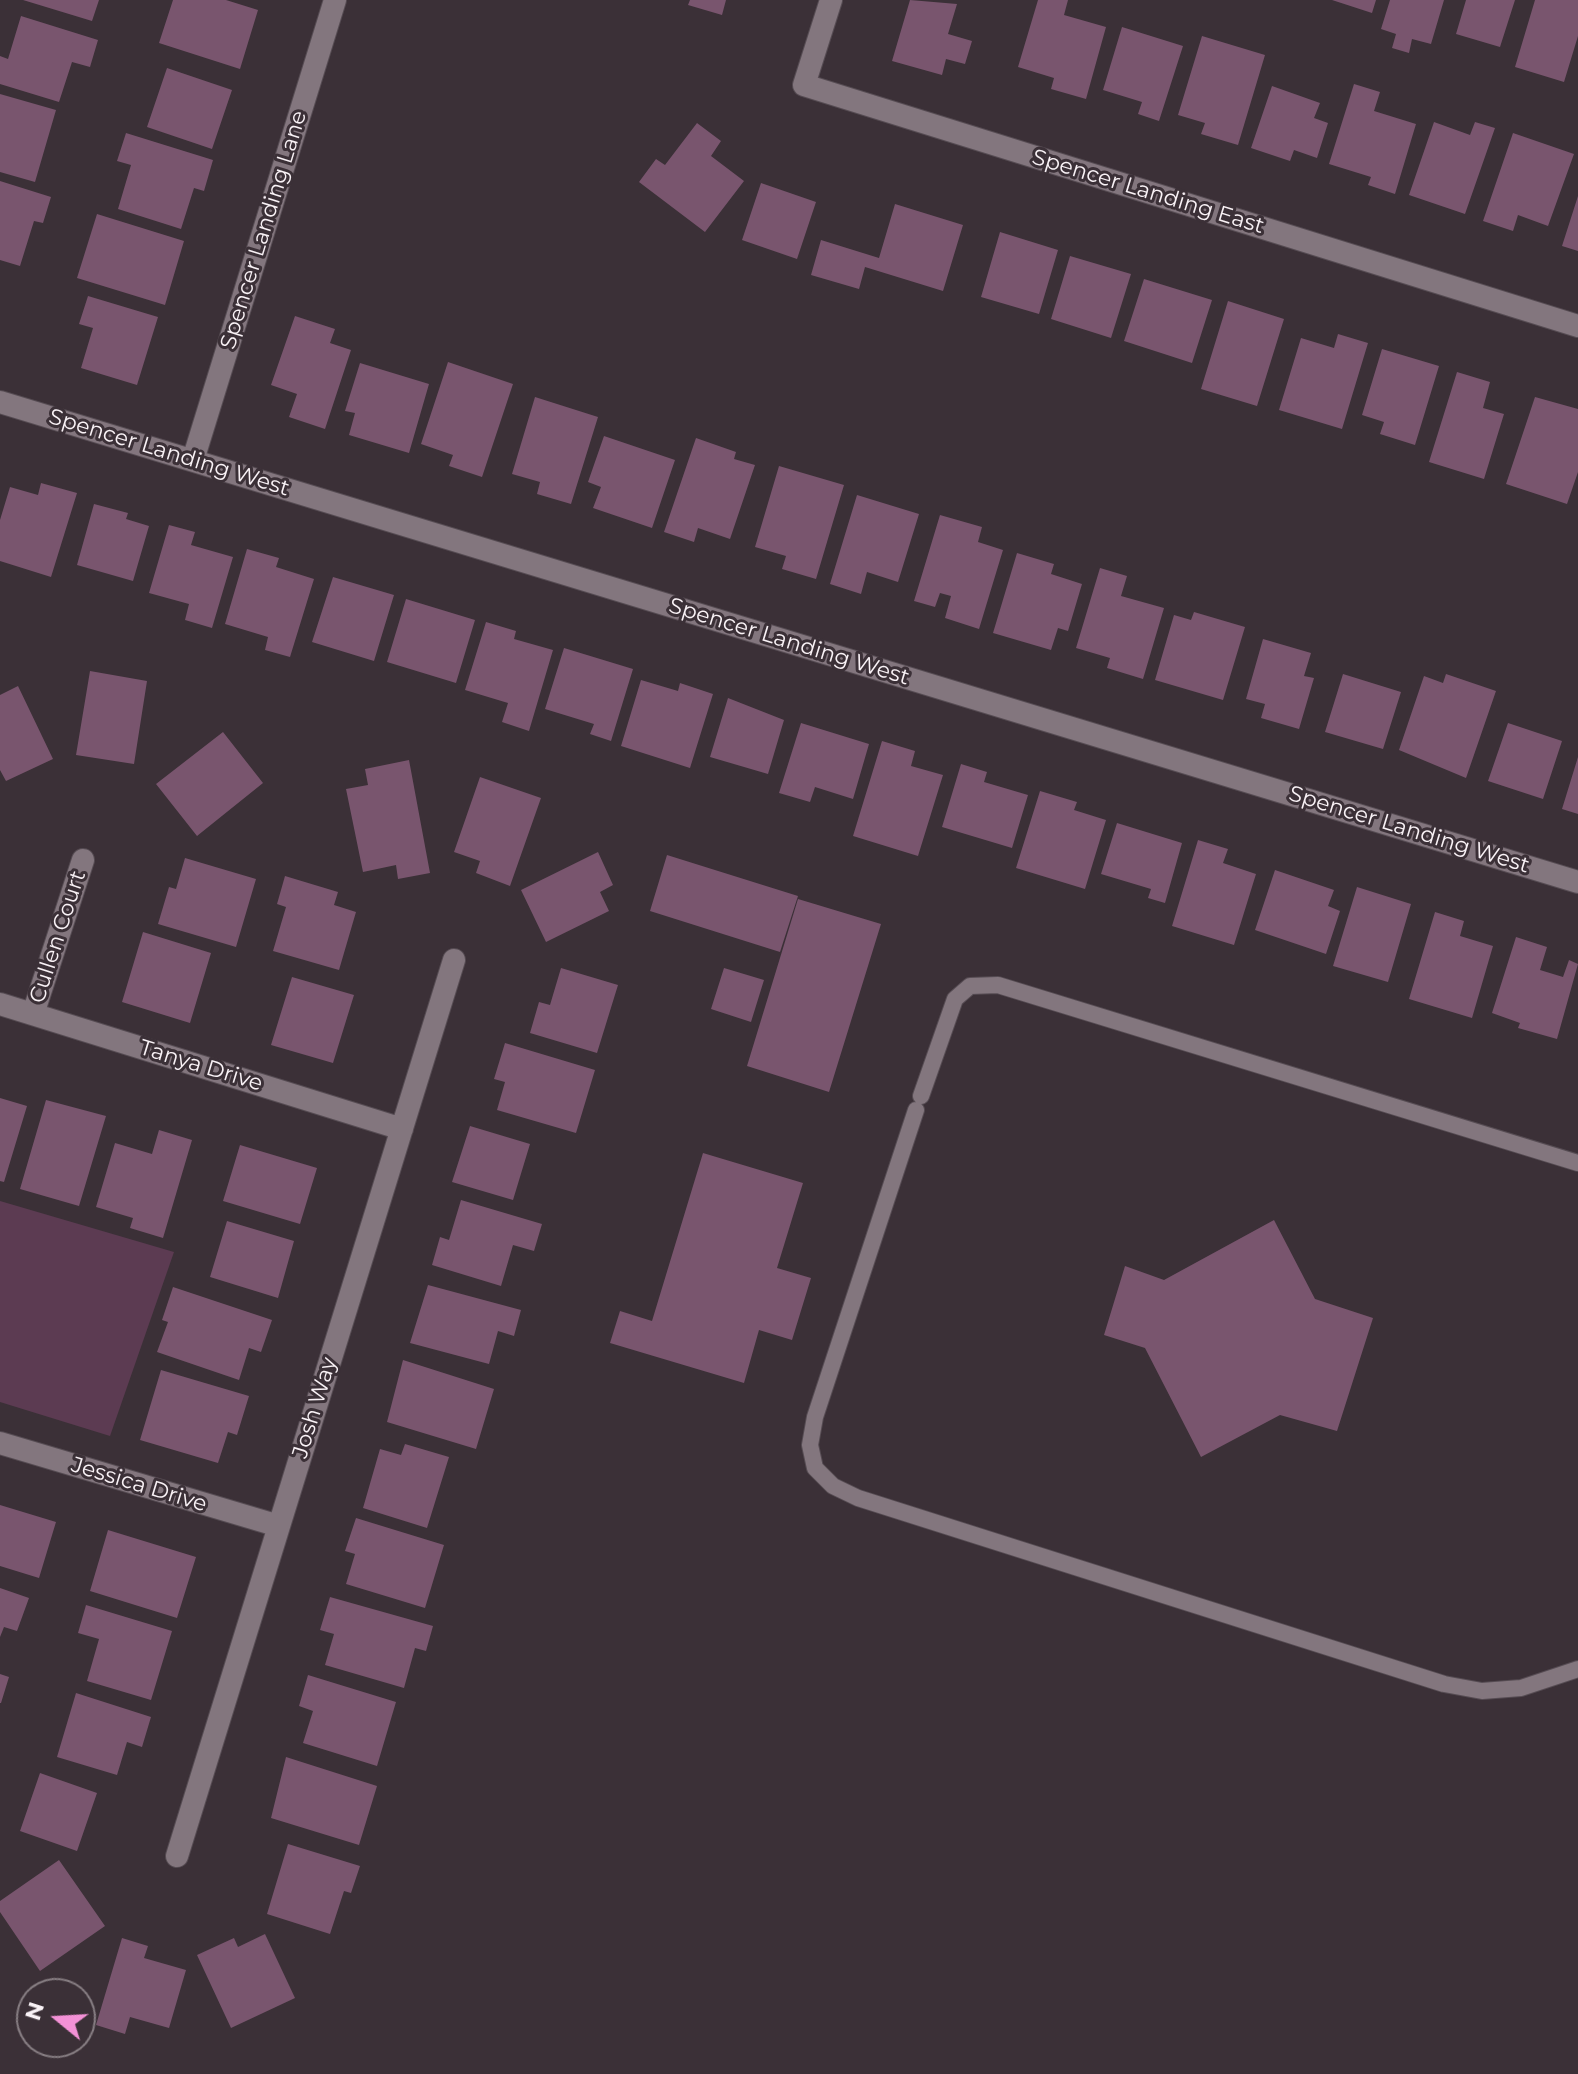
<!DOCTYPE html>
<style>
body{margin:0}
#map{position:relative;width:1578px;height:2074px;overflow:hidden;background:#3b3037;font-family:Montserrat,sans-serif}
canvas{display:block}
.north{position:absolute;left:16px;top:1978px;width:80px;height:80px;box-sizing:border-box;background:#3b3037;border:2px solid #877e83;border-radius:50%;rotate:288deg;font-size:22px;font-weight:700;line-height:32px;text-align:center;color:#f9f2f6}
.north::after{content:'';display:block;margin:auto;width:28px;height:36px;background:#f391d6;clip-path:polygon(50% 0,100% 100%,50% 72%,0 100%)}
</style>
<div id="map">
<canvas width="1578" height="2074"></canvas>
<div class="north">N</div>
</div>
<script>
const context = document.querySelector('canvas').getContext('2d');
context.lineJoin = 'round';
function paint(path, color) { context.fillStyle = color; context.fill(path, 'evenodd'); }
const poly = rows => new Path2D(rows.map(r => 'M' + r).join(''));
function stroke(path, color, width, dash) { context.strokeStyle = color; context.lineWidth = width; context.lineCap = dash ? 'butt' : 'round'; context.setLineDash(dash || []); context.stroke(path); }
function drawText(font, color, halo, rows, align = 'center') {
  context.font = font + ' Montserrat,sans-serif'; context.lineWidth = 6; context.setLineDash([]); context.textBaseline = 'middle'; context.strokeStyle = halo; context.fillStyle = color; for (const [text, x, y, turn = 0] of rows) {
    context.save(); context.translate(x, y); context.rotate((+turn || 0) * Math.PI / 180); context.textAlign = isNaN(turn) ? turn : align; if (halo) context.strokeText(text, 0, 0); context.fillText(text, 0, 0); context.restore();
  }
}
const green = poly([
 [0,1201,174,1252,110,1436,0,1402]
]);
const building = poly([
 [23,0,99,0,92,21],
 [173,0,226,0,258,10,240,69,159,43],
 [690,0,726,0,722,15,688,5],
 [910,0,957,4,948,34,972,41,965,64,946,59,942,75,892,61],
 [1038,0,1068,0,1064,15,1106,27,1086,99,1051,89,1054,78,1018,67],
 [1332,0,1376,0,1372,13],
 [1390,0,1444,0,1431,44,1412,39,1409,53,1392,48,1396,34,1381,29],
 [1466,0,1515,0,1500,47,1456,34],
 [1535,0,1578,0,1578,36,1564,82,1515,67],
 [21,16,98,40,90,67,72,62,59,102,0,84,0,56,8,59],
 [1122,27,1183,46,1159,121,1138,114,1142,102,1103,90],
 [1202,36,1265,55,1238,145,1201,134,1205,123,1178,115],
 [167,68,232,90,212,149,147,127],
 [1354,84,1380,92,1374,111,1416,124,1395,194,1368,185,1371,177,1329,164],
 [1272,86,1320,103,1314,118,1328,123,1317,158,1294,150,1290,161,1251,148],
 [0,94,56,110,35,182,0,172],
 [1434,122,1470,135,1475,122,1495,128,1465,214,1409,195],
 [697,123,721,141,711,156,744,181,705,232,639,182,656,159,665,165],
 [126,133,213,160,204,191,194,188,181,229,118,209,131,165,117,161],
 [1513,133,1574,154,1548,226,1518,215,1513,231,1483,221],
 [0,181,51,197,43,223,34,221,20,266,0,260],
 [761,183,816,202,797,259,742,240],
 [1578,196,1578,251,1562,246],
 [895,204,963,225,943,291,865,267,859,289,811,275,821,240,879,258],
 [97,214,184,241,165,305,77,278],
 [1000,232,1058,250,1039,314,981,297],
 [1070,256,1131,274,1111,338,1051,319],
 [1144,279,1212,300,1192,363,1124,341],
 [88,296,158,317,137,385,81,368,93,328,79,324],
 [1228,301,1284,319,1257,406,1201,389],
 [295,316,335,329,330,343,351,350,325,429,289,417,297,394,271,385],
 [1338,334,1368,343,1342,429,1279,410,1301,338,1334,348],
 [1382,349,1439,366,1415,445,1380,434,1384,422,1362,415],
 [448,362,513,384,482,477,449,466,453,455,421,444],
 [360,363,429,384,409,453,349,435,355,413,345,411],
 [1457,372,1490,382,1483,408,1504,414,1484,479,1429,462],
 [535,397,598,417,571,504,537,494,540,482,512,474],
 [1535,397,1578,409,1578,472,1567,504,1506,484],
 [604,436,675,460,652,528,593,508,601,487,588,482],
 [696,438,736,452,734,459,755,465,730,539,698,528,694,542,664,532],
 [779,466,844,485,816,579,782,569,786,556,755,547],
 [41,483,77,493,51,577,0,561,0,520,10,487,38,495],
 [857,495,919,514,898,582,867,572,861,594,830,584],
 [94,504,128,513,126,519,149,526,133,581,77,565],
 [940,515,982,527,978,542,1003,550,979,629,945,618,951,596,940,593,935,607,914,601],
 [169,525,195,532,191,545,233,557,212,628,185,620,189,604,149,593],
 [247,549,279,558,276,567,314,579,290,657,265,650,268,637,225,624],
 [1017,553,1054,564,1051,574,1082,584,1068,631,1058,628,1051,650,993,633],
 [1100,568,1127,576,1121,596,1164,608,1143,679,1107,668,1110,658,1076,648],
 [333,577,394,595,374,661,312,642],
 [406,599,475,620,456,683,387,662],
 [1194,612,1245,627,1223,700,1155,680,1174,615,1191,620],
 [486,622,516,631,514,639,553,650,529,731,502,722,508,703,465,690],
 [1263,639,1311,653,1304,676,1314,678,1299,729,1261,718,1265,704,1246,699],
 [564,648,633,669,611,741,590,734,594,724,545,709],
 [90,671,147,681,134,764,76,755],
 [1343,674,1401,692,1383,749,1325,732],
 [1446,674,1496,691,1466,778,1399,750,1424,676,1443,683],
 [641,680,678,691,680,683,713,694,690,768,621,746],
 [18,686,53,759,6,781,0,770,0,695],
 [728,698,784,720,768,774,710,757],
 [801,723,869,744,853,799,815,787,810,802,779,793],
 [1508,723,1562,741,1543,799,1488,781],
 [223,732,263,783,197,836,156,784],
 [882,741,915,751,911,766,943,775,918,856,853,836],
 [1578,757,1578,814,1562,809],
 [409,760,430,873,398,879,396,865,363,872,346,789,368,785,365,769],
 [961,764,987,772,984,782,1028,795,1012,848,942,827],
 [480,777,541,798,510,886,476,873,480,861,454,852],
 [1040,791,1077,802,1074,810,1106,820,1085,889,1016,868],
 [1117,823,1182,843,1165,903,1148,898,1151,889,1101,874],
 [1198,840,1228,849,1223,863,1256,874,1234,945,1172,926],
 [598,852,613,885,600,892,609,911,546,942,521,890],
 [667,855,798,896,780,952,650,911],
 [185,858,256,879,236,947,158,924,169,887,176,889],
 [1275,870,1334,890,1328,906,1340,911,1326,954,1255,930],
 [285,876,338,892,334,905,356,912,339,970,273,951,286,907,277,904],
 [1357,887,1411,904,1388,982,1333,966],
 [798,899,881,924,829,1092,747,1066],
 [1435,912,1464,921,1460,936,1493,946,1472,1018,1409,999],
 [143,932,211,953,190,1023,122,1002],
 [1516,937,1547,947,1540,970,1563,977,1569,960,1578,964,1557,1039,1518,1028,1520,1023,1492,1013],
 [561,968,618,985,597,1053,530,1033,539,1002,550,1005],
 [724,968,764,980,751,1022,711,1009],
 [292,977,354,995,333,1063,271,1045],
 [505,1043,595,1070,576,1133,497,1110,505,1082,494,1079],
 [0,1098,27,1106,4,1182,0,1181],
 [46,1100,106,1116,79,1206,20,1189],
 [470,1126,530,1144,513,1200,452,1182],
 [159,1130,192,1140,163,1238,130,1228,133,1218,96,1207,115,1143,152,1154],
 [240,1145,317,1168,300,1224,223,1201],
 [703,1153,803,1183,777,1268,811,1278,792,1340,759,1330,744,1383,610,1343,620,1311,652,1321],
 [461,1200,542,1224,534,1251,513,1245,501,1286,432,1265,440,1237,449,1240],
 [1274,1220,1315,1299,1373,1318,1337,1431,1280,1415,1201,1457,1145,1348,1104,1335,1125,1266,1164,1280],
 [227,1221,294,1241,278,1298,210,1277],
 [428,1285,521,1310,514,1336,498,1331,489,1364,410,1343],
 [173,1287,272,1320,261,1352,249,1348,239,1380,157,1352,168,1322,162,1320],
 [403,1360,494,1389,476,1449,387,1422],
 [161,1370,249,1396,237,1435,228,1432,218,1463,140,1440],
 [405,1444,449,1457,427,1528,363,1508,380,1449,401,1455],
 [0,1505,56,1522,39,1578,0,1566],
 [356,1518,444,1545,425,1608,346,1584,355,1554,345,1551],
 [108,1530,196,1557,177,1618,90,1591],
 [0,1588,29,1598,17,1631,4,1627,0,1637],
 [330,1597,433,1626,426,1651,415,1648,404,1688,325,1665,334,1634,320,1630],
 [86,1605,172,1631,151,1700,87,1681,99,1639,78,1633],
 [0,1674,9,1677,1,1703,0,1703],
 [308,1675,396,1702,377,1766,303,1743,313,1711,299,1706],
 [76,1693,151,1717,142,1747,127,1742,117,1775,57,1757],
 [286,1757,377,1786,359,1845,271,1818],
 [40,1773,97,1793,77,1851,20,1831],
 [288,1844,360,1866,351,1893,344,1891,330,1934,267,1914],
 [59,1860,105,1926,40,1971,0,1912,0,1901],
 [265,1934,295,1998,231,2028,197,1955,234,1938,238,1947],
 [122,1938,148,1946,144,1958,186,1970,169,2028,130,2017,125,2034,96,2025]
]);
const service = poly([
 [921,1096,955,999,970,986,998,985,1578,1163],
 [916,1110,815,1417,810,1445,815,1468,833,1486,858,1498,1444,1684,1482,1691,1521,1688,1578,1669]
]);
const minor = poly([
 [831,0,804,85,1578,326],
 [0,402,1578,882],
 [193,460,335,0],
 [0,1004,402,1129],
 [33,1014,83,860],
 [0,1443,279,1526],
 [177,1856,454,960]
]);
const streetNames = [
 ["Spencer Landing East",1148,192,17],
 ["Spencer Landing Lane",264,230,-73],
 ["Spencer Landing West",169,453,17],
 ["Spencer Landing West",789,642,17],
 ["Spencer Landing West",1409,830,17],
 ["Cullen Court",58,937,-72],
 ["Tanya Drive",201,1066,17],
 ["Josh Way",315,1408,-73],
 ["Jessica Drive",139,1485,17]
];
paint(green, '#5c3b52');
paint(building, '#79556e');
stroke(service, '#564c53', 18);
stroke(minor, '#564c53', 24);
stroke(service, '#83767e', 16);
stroke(minor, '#83767e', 22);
drawText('22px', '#f9f2f6', '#3b3037', streetNames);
</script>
